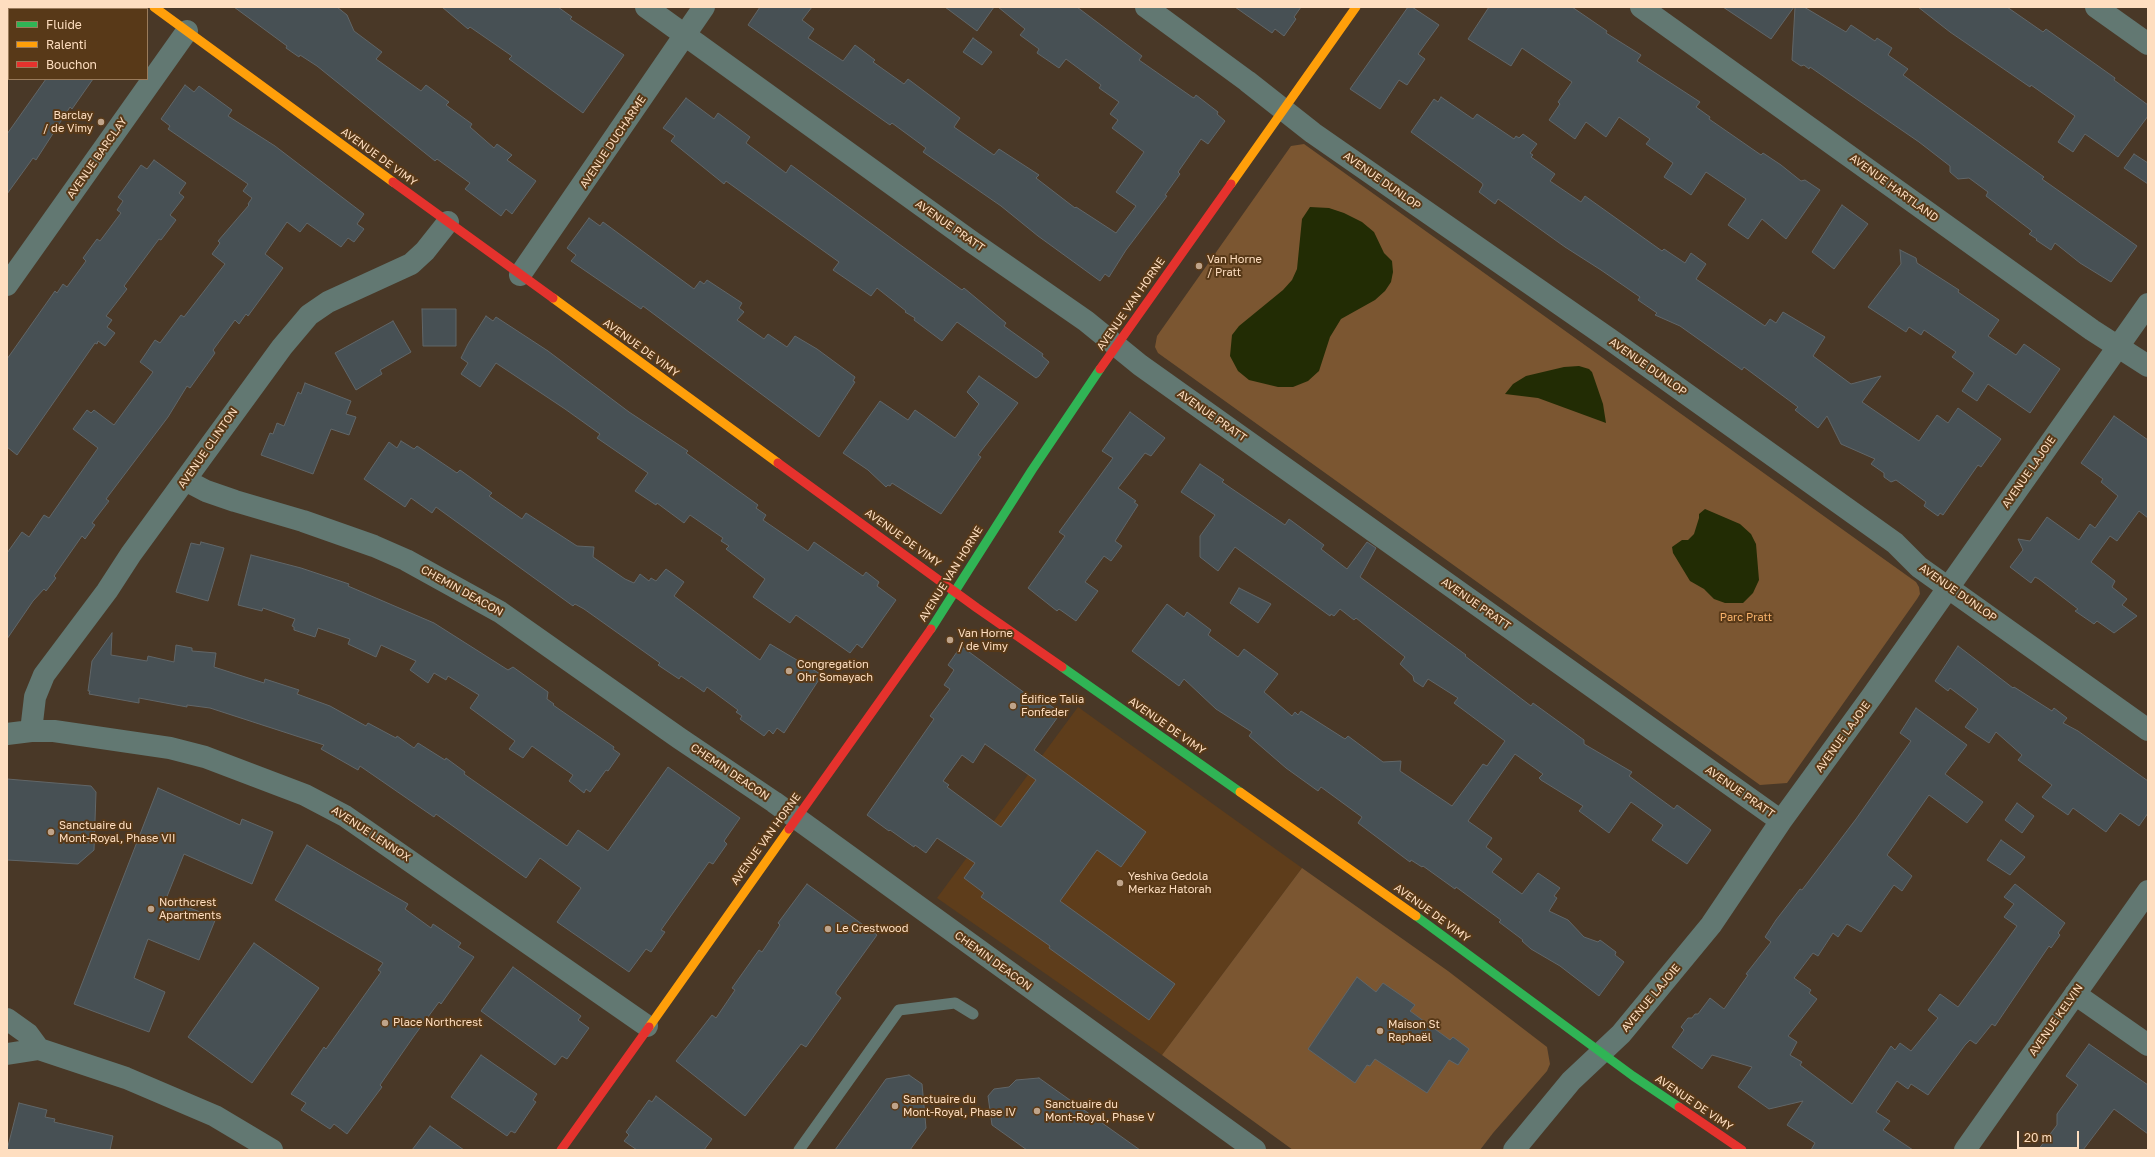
<!DOCTYPE html>
<meta charset="utf-8">
<style>
body{margin:0}
#map{position:relative;width:2155px;height:1157px;overflow:hidden;background:#493827;font-family:"Golos Text",sans-serif}
canvas{display:block}
.frame{position:absolute;inset:0;border:8px solid #fedec0;pointer-events:none}
.legend{position:absolute;left:8px;top:8px;width:140px;height:72px;box-sizing:border-box;background:#583918;border:1px solid #9a7b5b;margin:0;padding:5px 7px;list-style:none;font-size:12px;color:#fedec0}
.legend li{display:flex;align-items:center;gap:8px;height:20px}
.legend b{width:20px;border:1px solid #9a7b5b}
.scale{position:absolute;left:2017px;top:1131px;width:62px;height:18px;box-sizing:border-box;border:2px solid #fedec0;border-top:0;padding-left:5px;font-size:12px;line-height:14px;white-space:nowrap;color:#fedec0;-webkit-text-stroke:3px #583918;paint-order:stroke}
</style>
<div id="map">
<canvas width="2155" height="1157"></canvas>
<div class="frame"></div>
<ul class="legend">
<li><b style="height:5px;background:#30b455"></b>Fluide</li>
<li><b style="height:5px;background:#ff9f0a"></b>Ralenti</li>
<li><b style="height:5px;background:#e5322d"></b>Bouchon</li>
</ul>
<div class="scale">20 m</div>
</div>
<script>
const context = document.querySelector('canvas').getContext('2d');
context.lineJoin = 'round';
function paint(path, color) { context.fillStyle = color; context.fill(path, 'evenodd'); }
const poly = rows => new Path2D(rows.map(r => 'M' + r).join(''));
function stroke(path, color, width, dash) { context.strokeStyle = color; context.lineWidth = width; context.lineCap = dash ? 'butt' : 'round'; context.setLineDash(dash || []); context.stroke(path); }
function drawText(font, color, halo, rows, align = 'center') {
  context.font = font + ' "Golos Text",sans-serif'; context.lineWidth = 4; context.setLineDash([]); context.textBaseline = 'middle'; context.strokeStyle = halo; context.fillStyle = color; for (const [text, x, y, turn = 0] of rows) {
    context.save(); context.translate(x, y); context.rotate((+turn || 0) * Math.PI / 180); context.textAlign = isNaN(turn) ? turn : align; if (halo) context.strokeText(text, 0, 0); context.fillText(text, 0, 0); context.restore();
  }
}
const built = poly([
 [1078,707,1302,868,1162,1055,937,898]
]);
const green = poly([
 [1304,144,1916,582,1919,587,1920,594,1917,599,1787,783,1760,785,1158,353,1155,347,1157,336,1291,146],
 [1302,868,1448,971,1547,1047,1550,1064,1547,1071,1493,1133,1480,1150,1293,1150,1162,1055]
]);
const water = poly([
 [1310,207,1329,208,1344,213,1362,222,1374,232,1384,253,1392,261,1393,272,1391,282,1385,291,1375,300,1341,319,1330,337,1319,371,1308,381,1293,387,1278,387,1249,380,1238,371,1230,356,1232,335,1239,326,1283,290,1292,280,1297,269,1302,219],
 [1579,366,1589,369,1592,372,1603,404,1606,423,1538,398,1505,394,1513,384,1526,376,1564,367],
 [1705,509,1740,524,1751,534,1756,544,1759,580,1753,593,1743,603,1725,603,1714,599,1704,589,1690,581,1673,553,1672,547,1682,540,1688,540,1694,534,1699,518,1699,514]
]);
const building = poly([
 [234,7,337,7,347,15,354,31,382,52,376,59,421,91,426,85,449,102,446,105,472,124,470,127,494,148,497,144,512,155,507,160,536,181,512,214,506,209,501,216,465,189,470,183,437,159,435,161,317,66,300,55,299,57,286,48,287,46,234,7],
 [442,7,558,7,572,17,570,19,624,55,583,113,509,59,512,56,470,27,468,29,442,7],
 [760,7,812,7,802,20,814,29,808,38,843,61,855,45,875,60,873,62,904,84,908,79,960,118,954,127,994,155,999,149,1039,175,1036,178,1075,208,1076,207,1116,233,1136,206,1116,192,1144,152,1112,128,1118,120,1110,114,1119,102,1099,88,1101,85,1066,59,1059,68,1037,53,1039,49,1020,35,1025,29,998,7,1077,7,1142,56,1139,60,1192,97,1194,98,1196,95,1218,112,1217,114,1225,121,1208,144,1201,139,1178,172,1180,174,1165,195,1167,196,1126,250,1109,277,1105,274,1100,281,1038,236,1001,206,923,152,926,148,892,123,890,125,748,25,760,7],
 [945,7,994,7,977,31,945,7],
 [1235,7,1301,7,1294,17,1296,19,1284,36,1275,29,1272,33,1235,7],
 [1408,7,1412,7,1439,25,1418,54,1425,59,1407,85,1399,80,1380,109,1350,89,1408,7],
 [1489,7,1572,7,1607,31,1606,33,1641,55,1637,61,1700,102,1696,107,1710,117,1709,119,1761,155,1763,153,1781,165,1801,181,1805,180,1820,190,1786,239,1762,219,1748,239,1728,225,1746,199,1706,172,1691,195,1681,188,1664,177,1673,163,1646,144,1650,139,1619,117,1606,137,1586,122,1575,139,1549,120,1560,104,1558,102,1572,82,1522,48,1511,66,1468,39,1489,7],
 [1723,7,1794,7,1771,39,1723,7],
 [1795,7,1804,7,1846,32,1851,25,1875,41,1877,38,1892,48,1888,55,1908,69,1903,75,2044,177,2042,179,2137,246,2111,282,2080,263,2055,243,2051,250,2036,240,2037,239,2029,234,2032,231,1986,196,1988,192,1969,178,1958,179,1950,172,1950,166,1919,142,1810,67,1809,69,1804,65,1801,66,1792,60,1795,7],
 [1918,7,2007,7,2043,32,2046,29,2115,78,2114,80,2148,105,2148,116,2118,157,2085,134,2073,152,2058,142,2075,116,2031,85,2030,87,1950,32,1918,7],
 [973,38,992,52,982,65,963,52,973,38],
 [46,79,93,79,72,109,70,107,36,160,33,158,7,194,7,134,46,79],
 [185,85,194,92,199,86,232,110,228,116,275,146,364,214,357,224,364,229,354,242,348,238,341,247,307,223,300,232,287,222,265,254,283,268,248,316,246,314,239,324,235,320,213,350,215,353,190,388,187,386,168,417,106,499,109,501,92,523,95,525,85,539,82,536,54,576,56,578,46,591,44,589,33,601,7,639,7,553,22,532,29,537,44,515,49,518,98,448,73,429,87,410,91,413,94,410,114,425,153,372,140,362,155,340,160,343,181,315,184,317,225,264,212,254,220,243,218,241,249,205,248,204,252,198,243,191,248,184,168,129,170,126,161,119,185,85],
 [1441,97,1473,119,1477,114,1514,139,1516,136,1519,138,1523,134,1537,144,1530,153,1533,155,1531,157,1555,174,1550,181,1581,202,1585,196,1662,251,1664,249,1685,263,1691,253,1706,264,1696,279,1765,326,1770,319,1776,323,1783,312,1825,337,1813,356,1851,384,1881,376,1862,402,1919,441,1937,415,1948,423,1958,408,2001,439,1981,467,1978,465,1943,515,1940,513,1938,516,1924,506,1926,502,1896,480,1891,482,1884,477,1884,473,1871,464,1875,459,1841,444,1827,416,1818,428,1795,410,1798,407,1744,367,1742,370,1680,326,1655,315,1657,313,1638,300,1640,297,1601,270,1565,247,1498,199,1495,204,1479,192,1483,185,1482,183,1411,132,1434,99,1438,102,1441,97],
 [686,98,714,119,718,113,750,137,746,143,786,173,791,165,962,290,964,288,1006,323,1004,326,1043,354,1042,356,1049,362,1039,376,1036,378,957,322,942,341,914,320,915,318,905,312,906,311,877,288,871,296,833,270,839,262,726,181,724,184,671,141,675,136,663,128,686,98],
 [2134,154,2148,163,2148,184,2124,168,2134,154],
 [154,160,186,183,179,193,184,197,170,215,176,220,161,240,159,239,124,286,127,289,106,316,112,320,107,327,115,333,105,346,98,341,97,344,95,343,17,455,7,447,7,359,55,291,57,293,63,284,67,287,86,261,83,258,97,239,100,241,121,213,117,210,123,201,118,197,141,165,147,169,154,160],
 [1842,205,1868,224,1834,269,1812,252,1842,205],
 [589,218,600,226,603,222,694,289,700,281,704,284,707,280,742,303,739,308,744,312,737,320,764,339,768,334,787,347,795,336,817,349,855,377,853,381,855,382,819,437,643,306,641,309,571,261,576,255,567,248,589,218],
 [1900,250,1916,258,1917,263,1959,290,1958,292,1999,320,1988,336,2016,355,2024,344,2060,369,2030,413,1988,384,1977,401,1962,391,1974,373,1952,357,1956,352,1924,330,1921,335,1909,327,1906,332,1868,307,1901,264,1900,250],
 [422,309,456,309,456,346,423,346,422,309],
 [486,316,493,321,496,317,548,351,629,412,688,451,686,453,758,505,756,508,766,515,763,520,808,551,814,542,863,576,866,572,879,582,877,586,896,600,862,648,857,644,850,653,796,615,790,623,753,597,765,579,726,549,729,546,721,541,723,538,690,515,684,523,657,503,656,505,635,491,648,473,597,438,600,434,565,409,496,363,480,387,461,374,468,363,461,358,468,344,486,316],
 [393,321,411,352,380,370,382,374,356,390,335,353,393,321],
 [979,376,1018,403,978,455,981,457,941,514,892,483,890,486,888,485,886,487,868,470,843,453,880,401,908,420,915,410,955,438,979,404,967,392,979,376],
 [305,383,351,401,346,414,356,417,349,435,331,429,313,474,261,455,270,433,273,434,277,423,284,426,298,392,301,394,305,383],
 [1130,412,1165,438,1151,456,1145,453,1118,488,1136,501,1134,502,1138,505,1115,541,1122,546,1111,561,1104,556,1085,582,1098,591,1076,621,1059,609,1057,611,1028,588,1065,536,1059,532,1113,458,1102,451,1130,412],
 [2114,416,2148,440,2148,518,2139,511,2117,541,2110,536,2091,562,2115,581,2112,587,2127,599,2122,605,2137,616,2114,633,2097,621,2094,624,2075,611,2078,609,2039,579,2035,577,2031,583,2010,567,2023,550,2018,539,2030,541,2047,517,2079,540,2090,524,2095,528,2118,496,2101,482,2103,479,2081,463,2114,416],
 [401,441,414,449,417,446,457,473,460,470,492,493,489,496,522,519,526,513,577,546,594,547,593,557,625,579,634,583,640,574,649,581,651,578,656,581,666,569,684,582,674,596,760,660,770,644,822,675,784,733,777,728,773,734,769,730,764,736,740,719,742,716,736,712,738,710,707,687,704,692,681,676,679,679,658,665,660,663,584,609,575,604,573,606,436,507,432,513,411,498,405,507,364,479,389,442,397,448,401,441],
 [1200,464,1224,480,1222,482,1285,525,1289,519,1324,545,1321,549,1347,569,1367,542,1376,548,1360,577,1466,655,1465,656,1531,706,1533,703,1584,740,1584,744,1632,772,1629,776,1674,809,1677,805,1711,830,1687,864,1652,840,1663,825,1631,802,1609,833,1579,811,1583,806,1541,780,1539,778,1543,774,1515,754,1468,821,1492,838,1486,847,1502,859,1492,872,1522,894,1538,873,1560,888,1554,896,1557,898,1549,911,1568,920,1584,937,1598,942,1600,940,1616,952,1615,955,1624,962,1599,996,1560,966,1531,949,1522,941,1523,940,1499,922,1501,920,1456,887,1455,889,1423,866,1422,867,1411,860,1410,862,1358,823,1362,817,1321,787,1318,791,1286,768,1249,736,1252,732,1216,709,1184,679,1179,686,1132,651,1167,604,1184,617,1187,612,1211,630,1208,635,1238,657,1244,649,1278,674,1264,692,1292,716,1295,712,1298,715,1301,711,1345,739,1348,736,1383,762,1401,761,1400,771,1452,806,1483,764,1487,766,1505,741,1454,703,1458,698,1428,679,1423,687,1414,681,1413,676,1400,664,1405,657,1356,618,1354,620,1340,609,1334,616,1331,614,1330,616,1235,547,1218,571,1200,557,1200,536,1215,515,1181,492,1200,464],
 [201,542,224,548,208,601,176,592,191,543,200,545,201,542],
 [251,555,301,568,349,584,348,586,434,623,508,670,513,667,548,692,547,699,554,704,553,705,614,747,613,749,620,754,608,771,606,770,590,792,586,789,584,793,569,781,573,775,532,746,523,758,509,749,515,741,470,708,479,695,448,676,446,680,434,673,428,683,410,670,416,661,381,645,376,657,348,644,350,639,318,628,315,637,294,630,294,627,292,626,295,619,263,608,262,611,238,605,251,555],
 [1239,588,1271,604,1258,623,1230,603,1239,588],
 [112,633,111,655,147,661,148,656,174,662,176,645,192,648,192,651,216,653,214,667,264,683,265,679,299,690,297,694,330,706,366,726,368,723,396,738,397,736,414,748,418,743,445,760,446,758,465,772,464,774,567,846,578,830,608,851,668,767,740,818,724,841,727,844,713,864,709,862,661,930,665,932,651,952,646,949,629,972,557,922,581,888,540,858,526,878,436,814,434,817,360,766,358,770,321,749,324,745,210,708,187,705,187,707,139,698,139,703,89,694,90,691,88,691,92,661,112,633],
 [961,646,1037,702,1040,698,1058,711,1055,716,1057,718,1034,750,1146,832,1121,867,1097,850,1060,901,1175,984,1149,1020,1049,948,1050,946,981,897,984,893,964,878,975,863,937,838,926,853,915,845,914,847,890,830,889,831,867,815,934,719,930,716,950,689,944,685,954,670,948,665,961,646],
 [985,744,1036,780,1001,827,947,787,949,785,943,781,962,755,973,763,985,744],
 [1958,646,2013,688,2014,687,2052,711,2054,708,2067,718,2063,723,2078,731,2148,781,2148,813,2139,826,2120,813,2106,832,2073,808,2068,815,2042,797,2052,785,2018,760,2022,755,1996,732,1989,743,1965,727,1978,709,1950,688,1948,691,1935,681,1958,646],
 [1916,708,1967,745,1945,774,1983,802,1967,823,1929,795,1887,855,1912,876,1902,891,1894,885,1861,932,1847,924,1838,937,1833,933,1818,956,1813,953,1794,978,1811,990,1809,993,1817,999,1788,1036,1797,1042,1790,1055,1802,1062,1800,1065,1852,1104,1891,1046,1895,1050,1900,1043,1911,1051,1938,1018,1928,1010,1940,994,1958,1007,1989,965,2017,926,2004,917,2014,904,2004,897,2015,884,2065,923,2058,933,2060,935,2051,948,2049,946,1995,1026,1992,1024,1976,1044,1970,1040,1965,1045,1928,1095,1911,1084,1908,1089,1897,1081,1876,1112,1890,1121,1883,1130,1913,1150,1811,1150,1815,1143,1787,1125,1803,1101,1769,1109,1738,1087,1752,1067,1712,1055,1702,1069,1672,1047,1684,1030,1681,1027,1688,1018,1692,1018,1695,1014,1698,1014,1710,998,1724,1009,1748,975,1746,974,1771,942,1765,937,1776,920,1800,889,1802,890,1856,819,1911,741,1900,733,1916,708],
 [7,779,91,786,96,792,94,850,78,864,7,860,7,779],
 [158,788,240,825,242,819,273,832,252,884,184,854,166,899,216,918,199,960,148,939,134,978,165,992,149,1032,74,1004,158,788],
 [2017,803,2034,816,2022,833,2005,820,2017,803],
 [2001,840,2025,857,2010,875,1987,860,2001,840],
 [307,845,408,904,405,909,431,928,433,924,461,943,458,947,474,957,441,1004,439,1002,414,1036,380,1085,382,1087,347,1134,334,1124,330,1129,301,1110,306,1103,291,1094,324,1047,326,1049,381,972,378,970,383,963,275,900,307,845],
 [807,884,877,935,836,992,836,994,841,998,806,1047,801,1044,745,1116,676,1061,712,1015,716,1018,735,990,732,988,759,950,762,952,780,925,778,923,807,884],
 [254,943,319,988,252,1083,188,1037,254,943],
 [513,967,581,1016,578,1020,589,1028,567,1059,562,1056,555,1065,481,1011,513,967],
 [1357,977,1376,992,1383,983,1415,1005,1410,1011,1450,1040,1453,1037,1469,1049,1458,1065,1449,1060,1427,1093,1375,1059,1370,1066,1367,1065,1355,1083,1308,1049,1357,977],
 [2089,1044,2148,1085,2148,1134,2114,1109,2083,1150,2038,1150,2057,1125,2057,1114,2078,1085,2066,1076,2089,1044],
 [481,1055,537,1094,533,1100,536,1102,515,1133,511,1131,507,1136,451,1097,481,1055],
 [909,1075,922,1084,926,1128,910,1150,835,1150,886,1079,909,1075],
 [1039,1078,1140,1150,1027,1150,992,1125,988,1096,994,1089,1009,1087,1016,1080,1039,1078],
 [656,1096,712,1139,704,1150,637,1150,624,1141,629,1135,626,1132,649,1100,652,1102,656,1096],
 [19,1103,47,1110,45,1117,55,1119,54,1122,113,1136,110,1150,7,1150,19,1103],
 [430,1126,464,1150,412,1150,430,1126]
]);
const lane = poly([
 [799,1150,899,1010,955,1003,973,1014]
]);
const street = poly([
 [646,7,972,242,1086,321,1140,365,1781,821],
 [1146,7,1247,81,1313,133,1611,340,1895,543,1919,567,2148,730],
 [1641,7,2092,330,2148,366],
 [2096,7,2148,44],
 [520,275,704,7],
 [7,285,187,31],
 [185,480,206,491,235,501,303,521,374,546,406,560,500,612,679,738,774,802,1255,1150],
 [31,731,35,697,44,675,107,591,131,554,282,347,309,315,328,302,411,264,425,251,448,222],
 [7,734,31,731,54,731,170,748,205,757,305,795,345,816,647,1026],
 [2075,994,2148,1045],
 [7,1019,28,1034,39,1049],
 [7,1054,39,1049,126,1078,215,1116,272,1150],
 [1514,1150,1571,1081,1621,1034,1711,925,1781,821,1872,696,2148,304],
 [1965,1150,2148,891]
]);
const fast = poly([
 [931,629,1032,470,1100,369],
 [1062,667,1240,792],
 [1416,916,1633,1076,1679,1107]
]);
const slow = poly([
 [154,7,393,182],
 [1231,184,1356,7],
 [553,298,778,463],
 [1240,792,1416,916],
 [649,1027,789,829]
]);
const jam = poly([
 [393,182,553,298],
 [1100,369,1231,184],
 [778,463,977,608,1062,667],
 [789,829,931,629],
 [1679,1107,1742,1150],
 [561,1150,649,1027]
]);
const markers = [
 [101,122,4,"#bfa48a"],
 [1199,266,4,"#bfa48a"],
 [950,640,4,"#bfa48a"],
 [789,671,4,"#bfa48a"],
 [1013,706,4,"#bfa48a"],
 [51,832,4,"#bfa48a"],
 [1120,883,4,"#bfa48a"],
 [151,909,4,"#bfa48a"],
 [828,929,4,"#bfa48a"],
 [385,1023,4,"#bfa48a"],
 [1380,1031,4,"#bfa48a"],
 [895,1106,4,"#bfa48a"],
 [1037,1111,4,"#bfa48a"]
];
const poiNames = [
 ["Barclay",93,116,"right"],
 ["/ de Vimy",93,129,"right"],
 ["Van Horne",1207,260],
 ["/ Pratt",1207,273],
 ["Van Horne",958,634],
 ["/ de Vimy",958,647],
 ["Congregation",797,665],
 ["Ohr Somayach",797,678],
 ["Édifice Talia",1021,700],
 ["Fonfeder",1021,713],
 ["Sanctuaire du",59,826],
 ["Mont-Royal, Phase VII",59,839],
 ["Yeshiva Gedola",1128,877],
 ["Merkaz Hatorah",1128,890],
 ["Northcrest",159,903],
 ["Apartments",159,916],
 ["Le Crestwood",836,929],
 ["Place Northcrest",393,1023],
 ["Maison St",1388,1025],
 ["Raphaël",1388,1038],
 ["Sanctuaire du",903,1100],
 ["Mont-Royal, Phase IV",903,1113],
 ["Sanctuaire du",1045,1105],
 ["Mont-Royal, Phase V",1045,1118]
];
const streetNames = [
 ["AVENUE DUCHARME",613,142,-56],
 ["AVENUE DE VIMY",379,157,36],
 ["AVENUE BARCLAY",97,158,-55],
 ["AVENUE DUNLOP",1382,181,35],
 ["AVENUE HARTLAND",1894,188,36],
 ["AVENUE PRATT",950,226,35],
 ["AVENUE VAN HORNE",1131,304,-55],
 ["AVENUE DE VIMY",641,348,36],
 ["AVENUE DUNLOP",1648,367,35],
 ["AVENUE PRATT",1212,416,35],
 ["AVENUE CLINTON",208,448,-55],
 ["AVENUE LAJOIE",2029,472,-55],
 ["AVENUE DE VIMY",903,538,36],
 ["AVENUE VAN HORNE",951,574,-58],
 ["CHEMIN DEACON",462,591,29],
 ["AVENUE DUNLOP",1958,593,35],
 ["AVENUE PRATT",1476,604,35],
 ["AVENUE DE VIMY",1167,726,35],
 ["AVENUE LAJOIE",1843,737,-54],
 ["CHEMIN DEACON",730,772,34],
 ["AVENUE PRATT",1740,792,35],
 ["AVENUE LENNOX",371,834,33],
 ["AVENUE VAN HORNE",766,839,-54],
 ["AVENUE DE VIMY",1432,913,36],
 ["CHEMIN DEACON",993,961,36],
 ["AVENUE LAJOIE",1651,998,-50],
 ["AVENUE KELVIN",2056,1020,-55],
 ["AVENUE DE VIMY",1694,1103,34]
];
const parkNames = [
 ["Parc Pratt",1746,618]
];
paint(built, '#5e3d1b');
paint(green, '#7b5631');
paint(water, '#222c04');
paint(building, '#475054');
stroke(building, '#616668', 1);
stroke(lane, '#627872', 11);
stroke(street, '#627872', 22);
stroke(fast, '#30b455', 9);
stroke(slow, '#ff9f0a', 9);
stroke(jam, '#e5322d', 9);
for (const [x, y, r, color] of markers) { const dot = new Path2D(); dot.arc(x, y, r, 0, 2 * Math.PI); context.fillStyle = color; context.fill(dot); stroke(dot, '#583918', 1.5); }
drawText('11px', '#fedec0', '#583918', poiNames, 'left');
drawText('11px', '#fedec0', '#583918', streetNames);
drawText('11px', '#f8b26b', '#583918', parkNames);
</script>
